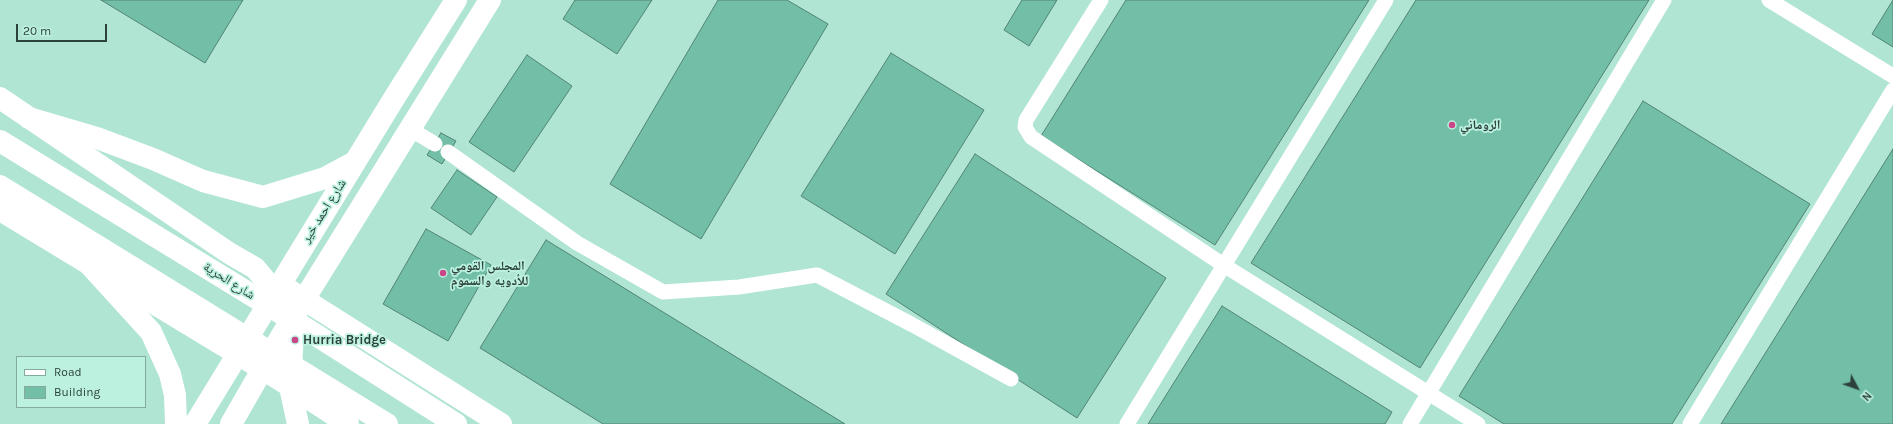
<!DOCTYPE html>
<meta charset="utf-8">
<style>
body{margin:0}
#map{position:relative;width:1893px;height:424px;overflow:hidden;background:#b0e4d3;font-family:Karla,sans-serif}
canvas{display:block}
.legend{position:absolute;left:16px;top:356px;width:130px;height:52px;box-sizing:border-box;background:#bcf1e0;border:1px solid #82ab9e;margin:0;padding:5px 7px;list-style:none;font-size:12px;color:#2b413a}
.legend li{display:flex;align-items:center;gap:8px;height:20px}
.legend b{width:20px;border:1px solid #82ab9e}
.north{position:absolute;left:1837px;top:368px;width:40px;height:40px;-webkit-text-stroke:3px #bcf1e0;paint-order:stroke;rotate:131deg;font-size:11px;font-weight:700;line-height:16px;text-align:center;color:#2b413a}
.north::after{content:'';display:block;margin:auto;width:14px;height:18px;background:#2b413a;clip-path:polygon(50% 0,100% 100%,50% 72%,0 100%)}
.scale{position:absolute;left:16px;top:24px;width:91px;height:18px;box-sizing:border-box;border:2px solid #2b413a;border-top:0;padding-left:5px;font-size:12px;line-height:14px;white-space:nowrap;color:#2b413a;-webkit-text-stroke:3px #bcf1e0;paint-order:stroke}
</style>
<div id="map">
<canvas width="1893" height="424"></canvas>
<ul class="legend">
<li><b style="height:5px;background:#fff"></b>Road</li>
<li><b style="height:11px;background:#72bea7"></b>Building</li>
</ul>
<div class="north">N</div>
<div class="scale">20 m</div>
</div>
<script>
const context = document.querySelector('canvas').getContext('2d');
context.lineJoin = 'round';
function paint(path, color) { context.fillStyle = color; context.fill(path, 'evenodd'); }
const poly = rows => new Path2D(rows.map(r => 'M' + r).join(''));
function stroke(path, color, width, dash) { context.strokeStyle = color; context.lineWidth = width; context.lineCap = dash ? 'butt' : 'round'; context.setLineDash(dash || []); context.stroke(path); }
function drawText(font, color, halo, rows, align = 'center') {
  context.font = font + ' Karla,"Noto Naskh Arabic",sans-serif'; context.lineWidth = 3.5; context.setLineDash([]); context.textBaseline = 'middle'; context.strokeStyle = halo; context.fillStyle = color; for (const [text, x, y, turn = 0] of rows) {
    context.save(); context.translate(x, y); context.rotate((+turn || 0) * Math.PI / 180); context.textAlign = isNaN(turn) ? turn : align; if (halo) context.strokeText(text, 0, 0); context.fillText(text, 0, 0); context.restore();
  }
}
const building = poly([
 [101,0,243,0,205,63,101,0],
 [575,0,652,0,617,54,563,19,575,0],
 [718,0,787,0,828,24,701,239,610,184,718,0],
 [1022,0,1057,0,1029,46,1004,30,1022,0],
 [1126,0,1369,0,1215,245,1041,136,1126,0],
 [1416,0,1649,0,1420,368,1251,263,1416,0],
 [1893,0,1893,47,1872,34,1893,0],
 [891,53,984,110,895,254,801,196,891,53],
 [527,55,572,86,514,172,469,142,527,55],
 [1643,101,1810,204,1672,424,1504,424,1459,396,1643,101],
 [441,133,456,141,442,164,427,155,441,133],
 [1893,149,1893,424,1721,424,1893,149],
 [975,154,1166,278,1077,418,886,294,975,154],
 [457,170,497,197,471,235,431,208,457,170],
 [426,229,491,265,448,341,383,304,426,229],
 [546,240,845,424,603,424,480,348,546,240],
 [1222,306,1392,412,1385,424,1148,424,1222,306]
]);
const service = poly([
 [1101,0,1026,120,1025,127,1031,137,1225,266,1478,424],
 [1769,0,1893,76],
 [410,129,435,144],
 [448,152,577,243,663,292,739,287,817,275,911,324,1011,379],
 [1127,424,1386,0],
 [1410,424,1664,0],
 [1690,424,1893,90]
]);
const tertiary = poly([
 [0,98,229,253,255,268,294,314,290,387,298,424],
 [0,210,279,379,348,424],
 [289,290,501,424]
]);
const secondary = poly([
 [29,118,97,138,153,159,203,181,263,197,325,178,353,163],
 [90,265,151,332,170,374,175,395,176,424],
 [195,424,393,100,456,0],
 [231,424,282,335,490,0]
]);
const primary = poly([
 [0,141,294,321,456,424],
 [0,186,387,424]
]);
const markers = [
 [1452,125,4,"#cb4689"],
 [443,273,4,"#cb4689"],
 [295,340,4,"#cb4689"]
];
const poiNames = [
 ["الروماني",1460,125],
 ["المجلس القومي",451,266],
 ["للأدويه والسموم",451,281],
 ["Hurria Bridge",303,340]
];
const streetNames = [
 ["شارع احمد خير",324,211,-58],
 ["شارع الحرية",229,281,32]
];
paint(building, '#72bea7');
stroke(building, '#528475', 1);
stroke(service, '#fff', 15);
stroke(tertiary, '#fff', 22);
stroke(secondary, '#fff', 22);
stroke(primary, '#fff', 22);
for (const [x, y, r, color] of markers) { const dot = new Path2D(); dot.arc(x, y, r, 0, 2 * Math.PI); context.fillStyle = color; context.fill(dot); stroke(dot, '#bcf1e0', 1.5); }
drawText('bold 13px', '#2b413a', '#bcf1e0', poiNames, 'left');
drawText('13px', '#2b413a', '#bcf1e0', streetNames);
</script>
